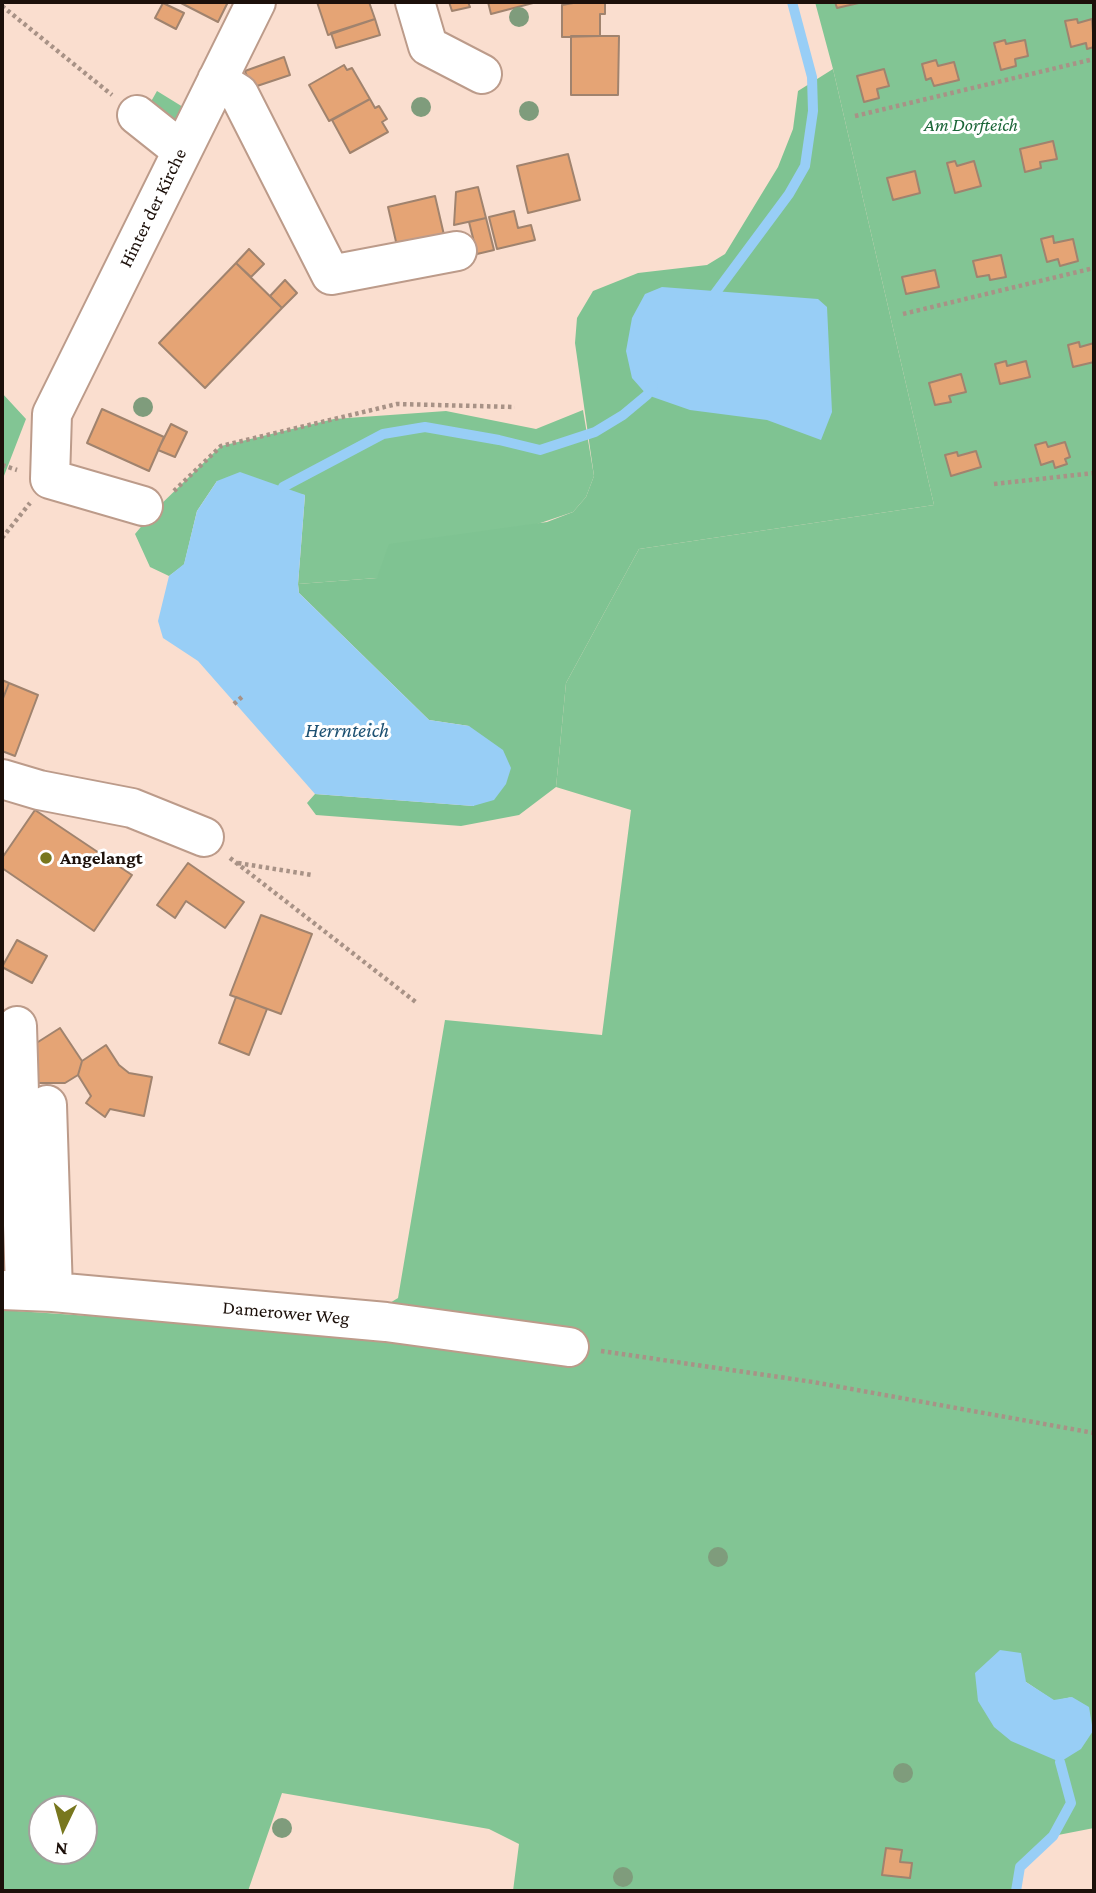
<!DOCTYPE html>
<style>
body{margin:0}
#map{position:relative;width:1096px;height:1893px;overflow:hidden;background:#fadecf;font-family:"Crimson Pro",serif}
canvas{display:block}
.frame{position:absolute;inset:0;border:4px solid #1c100a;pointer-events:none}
.north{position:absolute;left:28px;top:1795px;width:70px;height:70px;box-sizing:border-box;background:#fff;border:2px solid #a49f9d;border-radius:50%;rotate:185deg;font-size:19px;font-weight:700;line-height:28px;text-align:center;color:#1c100a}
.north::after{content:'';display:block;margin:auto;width:24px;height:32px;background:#78771e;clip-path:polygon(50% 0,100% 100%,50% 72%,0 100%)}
</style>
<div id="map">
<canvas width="1096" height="1893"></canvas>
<div class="frame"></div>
<div class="north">N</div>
</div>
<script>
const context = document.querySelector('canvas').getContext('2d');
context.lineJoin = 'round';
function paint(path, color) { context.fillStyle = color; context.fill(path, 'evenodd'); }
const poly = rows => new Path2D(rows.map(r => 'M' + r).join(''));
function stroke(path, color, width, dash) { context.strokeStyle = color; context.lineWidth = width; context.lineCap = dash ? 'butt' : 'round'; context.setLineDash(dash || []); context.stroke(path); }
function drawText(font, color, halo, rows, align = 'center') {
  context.font = font + ' "Crimson Pro",serif'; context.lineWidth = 6; context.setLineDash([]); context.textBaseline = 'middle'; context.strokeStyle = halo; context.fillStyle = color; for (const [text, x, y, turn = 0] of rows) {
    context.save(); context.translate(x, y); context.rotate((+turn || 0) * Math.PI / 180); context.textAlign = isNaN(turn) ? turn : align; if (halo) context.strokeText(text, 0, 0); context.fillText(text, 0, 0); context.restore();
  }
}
const green = poly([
 [815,2,1094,2,1094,1828,1053,1836,1020,1867,1015,1891,513,1891,519,1844,489,1829,282,1793,248,1891,2,1891,2,1310,340,1333,398,1298,445,1020,602,1035,631,810,556,787,566,683,639,549,934,505,833,69],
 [1026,1682,1054,1701,1072,1697,994,1727],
 [42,1809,84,1809,84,1851,42,1851],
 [157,91,183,107,170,132,145,112],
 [2,393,26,419,2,481],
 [583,410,594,476,586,497,573,512,377,578,298,584,305,495,217,481,197,511,184,565,169,576,150,567,135,534,155,510,221,446,334,419,446,411,536,429]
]);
const forest = poly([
 [833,69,934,505,639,549,566,683,556,787,519,815,461,826,316,815,307,803,315,794,474,806,469,726,429,720,299,593,298,584,377,578,389,544,547,522,573,512,586,497,594,476,575,343,577,318,593,291,638,273,707,265,725,254,778,167,793,129,798,91]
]);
const water = poly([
 [662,287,818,299,827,307,832,412,821,440,767,420,690,410,647,395,632,378,626,351,632,318,645,294],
 [240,472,305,495,298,584,299,593,429,720,469,726,503,750,511,768,506,784,494,800,473,806,315,794,198,661,163,638,158,621,169,576,184,564,197,511,217,481],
 [1000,1650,1021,1653,1026,1682,1054,1700,1072,1697,1089,1707,1093,1731,1081,1749,1060,1762,1011,1741,994,1727,978,1701,975,1673]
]);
const stream = poly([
 [708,303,789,194,805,166,813,111,812,77,792,2],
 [283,487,383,434,425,427,499,440,540,450,595,432,623,415,647,395,653,386],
 [1016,1891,1020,1867,1053,1836,1071,1803,1060,1762]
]);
const building = poly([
 [179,2,228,2,218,22,179,2],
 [317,2,369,2,375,19,328,35,317,2],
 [449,2,468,2,470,7,452,11,449,2],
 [488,2,533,2,533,3,491,14,488,2],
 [579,2,605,2,605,14,600,14,600,36,562,37,562,5,579,2],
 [835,2,863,2,837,8,835,2],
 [163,3,184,13,176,29,155,18,163,3],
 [375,19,380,35,336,48,331,33,375,19],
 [1077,19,1078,23,1092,19,1094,47,1087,49,1086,43,1071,47,1065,21,1077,19],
 [571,36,619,36,618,95,571,95,571,36],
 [1005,40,1006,44,1025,40,1028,56,1015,59,1016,66,1001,70,994,43,1005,40],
 [284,57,290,75,251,88,245,71,284,57],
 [936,60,938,66,954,62,959,80,934,86,931,78,926,80,922,64,936,60],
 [344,65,347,70,352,68,370,99,329,121,309,85,344,65],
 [884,69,889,86,877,89,879,98,864,102,857,76,884,69],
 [370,99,375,108,379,106,387,119,382,122,388,132,350,153,332,120,370,99],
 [1053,141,1057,159,1040,162,1041,168,1025,172,1020,149,1053,141],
 [568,154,580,200,528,213,517,166,568,154],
 [955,161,957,166,974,161,981,186,955,193,947,163,955,161],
 [915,171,920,193,893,200,887,178,915,171],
 [478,187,486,218,454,225,456,192,478,187],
 [435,196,444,235,397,246,388,207,435,196],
 [514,211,518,228,531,225,535,240,497,249,489,217,514,211],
 [486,218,494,250,477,254,469,222,486,218],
 [1053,236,1054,243,1073,239,1078,261,1060,266,1058,259,1047,262,1041,239,1053,236],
 [249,249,264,264,251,277,236,263,249,249],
 [1001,255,1006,277,990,280,989,275,977,277,973,261,1001,255],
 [236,263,282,308,205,388,159,343,236,263],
 [935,270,939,287,906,294,902,277,935,270],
 [285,280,297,293,282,308,270,296,285,280],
 [1079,342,1080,347,1094,343,1094,362,1073,367,1068,345,1079,342],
 [1006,361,1007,366,1026,361,1030,377,1000,384,995,364,1006,361],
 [961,374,966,392,949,396,951,402,935,405,929,383,961,374],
 [102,409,164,437,149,471,87,443,102,409],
 [171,424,187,432,175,457,158,450,171,424],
 [1046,442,1048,447,1065,442,1070,457,1065,459,1067,464,1055,468,1053,461,1041,465,1035,445,1046,442],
 [976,451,981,467,951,476,945,455,957,452,958,456,976,451],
 [2,680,9,683,2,701,2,680],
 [9,683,38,695,15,756,2,751,2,701,9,683],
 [35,810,132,875,94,931,2,868,2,858,35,810],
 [188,863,244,902,225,928,186,901,175,918,157,905,188,863],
 [261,915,312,934,281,1014,230,995,261,915],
 [17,940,47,956,32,983,2,967,17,940],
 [236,997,267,1009,249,1055,219,1043,236,997],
 [60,1028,82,1061,78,1075,65,1083,35,1083,34,1041,38,1042,60,1028],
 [106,1045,119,1065,129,1073,152,1077,144,1116,110,1109,105,1117,86,1103,91,1096,78,1075,82,1061,106,1045],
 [886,1848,902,1850,900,1862,912,1863,910,1878,882,1875,886,1848]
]);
const path = poly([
 [2,6,112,95],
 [855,116,1094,59],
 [903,314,1094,268],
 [2,465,17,470],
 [994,484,1094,473],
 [174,491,221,446,397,404,515,407],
 [2,538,30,503],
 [234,704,244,695],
 [230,858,417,1003],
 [238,863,312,875],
 [601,1351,813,1382,1094,1433]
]);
const minor = poly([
 [415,2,428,46,482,74],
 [217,80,239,94,331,275,457,251],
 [137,115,181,150],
 [143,506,50,479,52,414,256,2],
 [2,779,39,790,132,808,204,837],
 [17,1026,25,1291],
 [47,1105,53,1292],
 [2,1290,53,1292,386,1322,569,1347]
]);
const trees = [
 [519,17],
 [421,107],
 [529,111],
 [143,407],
 [718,1557],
 [903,1773],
 [282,1828],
 [623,1877]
];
const markers = [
 [46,858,7,"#78771e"]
];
const parkNames = [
 ["Am Dorfteich",971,125]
];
const streetNames = [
 ["Hinter der Kirche",153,208,-64],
 ["Damerower Weg",286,1313,5]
];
const poiNames = [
 ["Angelangt",60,858]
];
const waterNames = [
 ["Herrnteich",347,731]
];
paint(green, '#82c594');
paint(forest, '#7fc392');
paint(water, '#98cef6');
stroke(stream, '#98cef6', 10);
paint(building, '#e5a475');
stroke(building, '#a0836e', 2);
stroke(minor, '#bc9b8a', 42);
stroke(path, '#a89286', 4.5, [3.5, 3.5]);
stroke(minor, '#fff', 38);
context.fillStyle = '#7f9c7c';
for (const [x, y] of trees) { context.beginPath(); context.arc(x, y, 10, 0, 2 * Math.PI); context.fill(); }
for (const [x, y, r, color] of markers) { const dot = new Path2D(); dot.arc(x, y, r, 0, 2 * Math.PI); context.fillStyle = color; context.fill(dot); stroke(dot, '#fff', 2.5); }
drawText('italic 19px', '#1b6638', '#fff', parkNames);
drawText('19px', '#1c100a', '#fff', streetNames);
drawText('bold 19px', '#1c100a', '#fff', poiNames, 'left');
drawText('italic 21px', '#1d5172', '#fff', waterNames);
</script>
